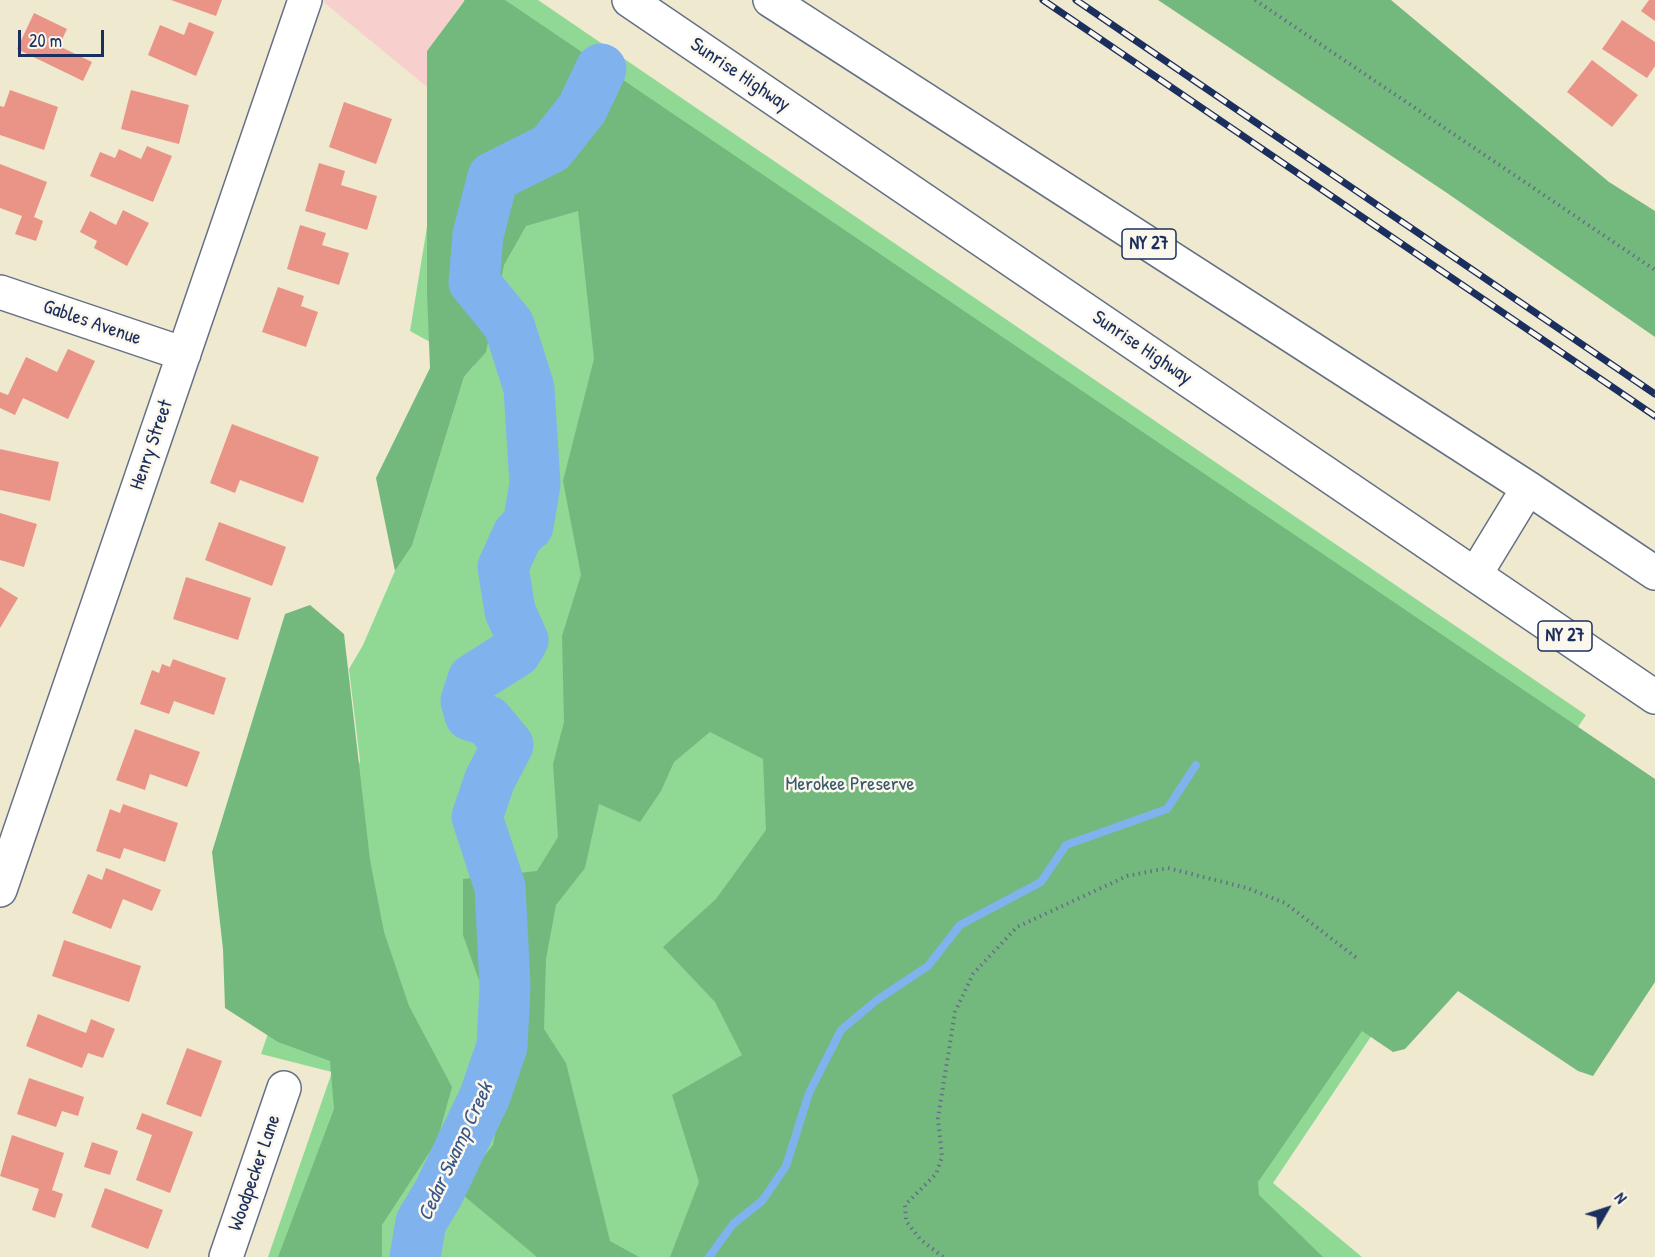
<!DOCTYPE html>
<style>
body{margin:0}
#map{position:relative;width:1655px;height:1257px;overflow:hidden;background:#efe9cf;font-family:"Patrick Hand",sans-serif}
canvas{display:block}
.north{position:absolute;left:1577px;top:1179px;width:60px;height:60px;-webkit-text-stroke:4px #fbf7ec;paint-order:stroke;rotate:51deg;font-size:16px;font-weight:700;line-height:24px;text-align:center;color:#1b2f5e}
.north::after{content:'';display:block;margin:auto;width:21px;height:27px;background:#1b2f5e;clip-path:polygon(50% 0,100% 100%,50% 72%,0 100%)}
.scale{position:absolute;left:18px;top:30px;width:86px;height:27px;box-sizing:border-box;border:3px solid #1b2f5e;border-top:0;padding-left:8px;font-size:18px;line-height:21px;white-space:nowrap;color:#1b2f5e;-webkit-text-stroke:4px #fbf7ec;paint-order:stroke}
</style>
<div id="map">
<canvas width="1655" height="1257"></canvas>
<div class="north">N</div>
<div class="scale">20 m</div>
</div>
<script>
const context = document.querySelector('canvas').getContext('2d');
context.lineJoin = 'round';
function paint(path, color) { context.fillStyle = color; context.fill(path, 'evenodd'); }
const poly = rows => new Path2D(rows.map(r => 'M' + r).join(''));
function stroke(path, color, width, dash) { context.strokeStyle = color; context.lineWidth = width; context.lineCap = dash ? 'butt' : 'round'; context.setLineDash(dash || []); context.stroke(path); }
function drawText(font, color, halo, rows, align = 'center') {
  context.font = font + ' "Patrick Hand",sans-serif'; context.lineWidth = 5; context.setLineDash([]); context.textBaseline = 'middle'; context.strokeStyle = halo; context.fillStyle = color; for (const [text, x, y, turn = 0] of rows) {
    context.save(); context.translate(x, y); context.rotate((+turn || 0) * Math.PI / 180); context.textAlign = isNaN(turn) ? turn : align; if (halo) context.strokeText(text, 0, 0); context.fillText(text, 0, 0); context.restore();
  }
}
const built = poly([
 [321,0,464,0,427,51,427,87]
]);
const green = poly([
 [464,0,538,0,1586,715,1273,1183,1362,1257,268,1257,332,1072,261,1054,360,761,349,669,363,645,395,571,412,546,464,377,474,366,410,331]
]);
const forest = poly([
 [465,0,505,0,1655,779,1655,982,1593,1076,1578,1071,1458,991,1405,1049,1393,1052,1362,1031,1258,1182,1259,1195,1323,1257,670,1257,699,1182,672,1095,742,1055,715,1002,663,947,716,899,766,830,763,759,710,732,674,762,661,791,640,822,599,804,585,868,556,905,546,959,544,1029,566,1063,610,1241,639,1257,537,1257,457,1190,493,1145,508,1062,463,935,463,879,537,871,558,837,553,764,564,722,562,636,581,575,563,481,594,359,578,211,526,226,504,265,486,352,464,377,412,546,395,571,376,478,430,368,427,294,427,51],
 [1158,0,1391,0,1609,182,1655,211,1655,337,1447,193],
 [310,605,344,634,370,860,384,932,409,1006,452,1087,437,1141,382,1225,382,1257,278,1257,334,1109,330,1061,278,1042,225,1008,223,949,212,852,285,614]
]);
const stream = poly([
 [709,1257,733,1224,762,1201,786,1166,809,1093,841,1030,877,1000,928,966,960,925,1041,882,1066,845,1167,809,1196,765]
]);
const river = poly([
 [415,1257,421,1222,438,1194,485,1096,502,1046,505,986,500,887,477,817,490,779,508,745,488,721,470,715,466,701,473,679,516,652,523,640,510,611,503,567,518,534,528,526,535,484,529,388,509,325,474,282,478,235,493,177,551,148,582,109,601,69]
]);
const building = poly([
 [171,0,222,0,216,16],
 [1649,0,1655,0,1655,21,1641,11],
 [34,13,67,29,59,46,92,62,83,81,17,49],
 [1622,20,1655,42,1655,66,1647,78,1602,49],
 [189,22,214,32,196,76,148,55,160,25,184,35],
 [1592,60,1638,95,1612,127,1567,92],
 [10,90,58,107,44,150,0,135,0,106,4,107],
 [131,90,189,105,179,144,121,129],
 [344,102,392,119,376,164,329,147],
 [147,146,172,156,153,202,90,176,100,152,115,158,119,149,141,159],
 [319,163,345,171,341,185,377,196,367,230,305,211],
 [0,164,47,182,34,217,43,221,36,241,15,234,22,216,0,208],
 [123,210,149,223,127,266,94,248,97,241,80,232,90,211,116,225],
 [300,225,326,233,322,245,349,253,339,285,287,269],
 [278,287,304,296,301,306,318,312,306,347,262,332],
 [68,349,95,361,68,419,23,398,15,415,0,408,0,392,8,395,26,357,57,372],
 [232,424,319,457,303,503,240,480,235,493,210,483],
 [0,449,59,462,50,501,0,490],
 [0,513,37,524,24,567,0,560],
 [219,522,286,547,272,586,205,560],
 [186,577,251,598,238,640,173,619],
 [0,587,18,598,0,628],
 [173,659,226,678,214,715,174,701,169,714,140,704,152,670,159,673,162,664,170,667],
 [135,729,200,752,187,787,150,774,145,790,116,780],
 [123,804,178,823,165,862,124,848,120,859,96,851,110,809,120,813],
 [106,868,161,890,152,911,123,899,111,929,72,913,88,874,102,880],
 [64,940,141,966,129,1002,52,976],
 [38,1014,86,1033,91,1019,115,1029,103,1058,88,1053,82,1068,26,1046],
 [187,1048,222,1061,201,1117,166,1104],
 [29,1078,84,1097,78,1116,62,1111,56,1127,17,1114],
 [142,1113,193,1132,170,1193,136,1180,152,1135,136,1129],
 [12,1135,64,1153,52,1190,63,1194,55,1218,32,1210,39,1189,0,1176],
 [92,1142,118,1151,110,1175,84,1167],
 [105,1188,163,1210,148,1249,91,1227]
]);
const path = poly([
 [1255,0,1655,270],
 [943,1257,920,1239,906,1221,905,1205,936,1174,942,1157,938,1118,955,1012,973,974,1017,927,1127,876,1168,868,1247,888,1285,903,1358,959]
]);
const minor = poly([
 [0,292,184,354],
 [0,890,305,0],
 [226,1257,284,1088]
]);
const trunk = poly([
 [629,0,1655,697],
 [770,0,1528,488,1655,573],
 [1475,575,1528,488]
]);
const rail = poly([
 [1043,0,1655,416],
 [1076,0,1655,394]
]);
const shields = [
 [1149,244,54],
 [1565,636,54]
];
const shieldNames = [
 ["NY 27",1149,244],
 ["NY 27",1565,636]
];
const streetNames = [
 ["Sunrise Highway",740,75,34],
 ["Gables Avenue",92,323,19],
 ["Sunrise Highway",1142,348,34],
 ["Henry Street",152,445,-71],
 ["Woodpecker Lane",255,1173,-71]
];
const parkNames = [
 ["Merokee Preserve",850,785]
];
const waterNames = [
 ["Cedar Swamp Creek",456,1152,-65]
];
paint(built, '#f7d0cd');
paint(green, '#8fd995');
paint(forest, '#73b97e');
stroke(stream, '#80b3ed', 8);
stroke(river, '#80b3ed', 51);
paint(building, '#ea9488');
stroke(minor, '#657086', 36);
stroke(trunk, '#657086', 36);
stroke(path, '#657086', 4, [1.5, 4.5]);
stroke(minor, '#fff', 33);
stroke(trunk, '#fff', 33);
stroke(rail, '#1b2f5e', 7);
stroke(rail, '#fbf7ec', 4.5, [14]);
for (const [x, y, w] of shields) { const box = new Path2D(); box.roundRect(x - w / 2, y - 15, w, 30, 4.5); context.fillStyle = '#fbf7ec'; context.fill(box); stroke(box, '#1b2f5e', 1.5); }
drawText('bold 18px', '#1b2f5e', null, shieldNames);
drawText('20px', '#1b2f5e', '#fbf7ec', streetNames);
drawText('20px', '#385a6c', '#fbf7ec', parkNames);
drawText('italic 21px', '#395789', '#fbf7ec', waterNames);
</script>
